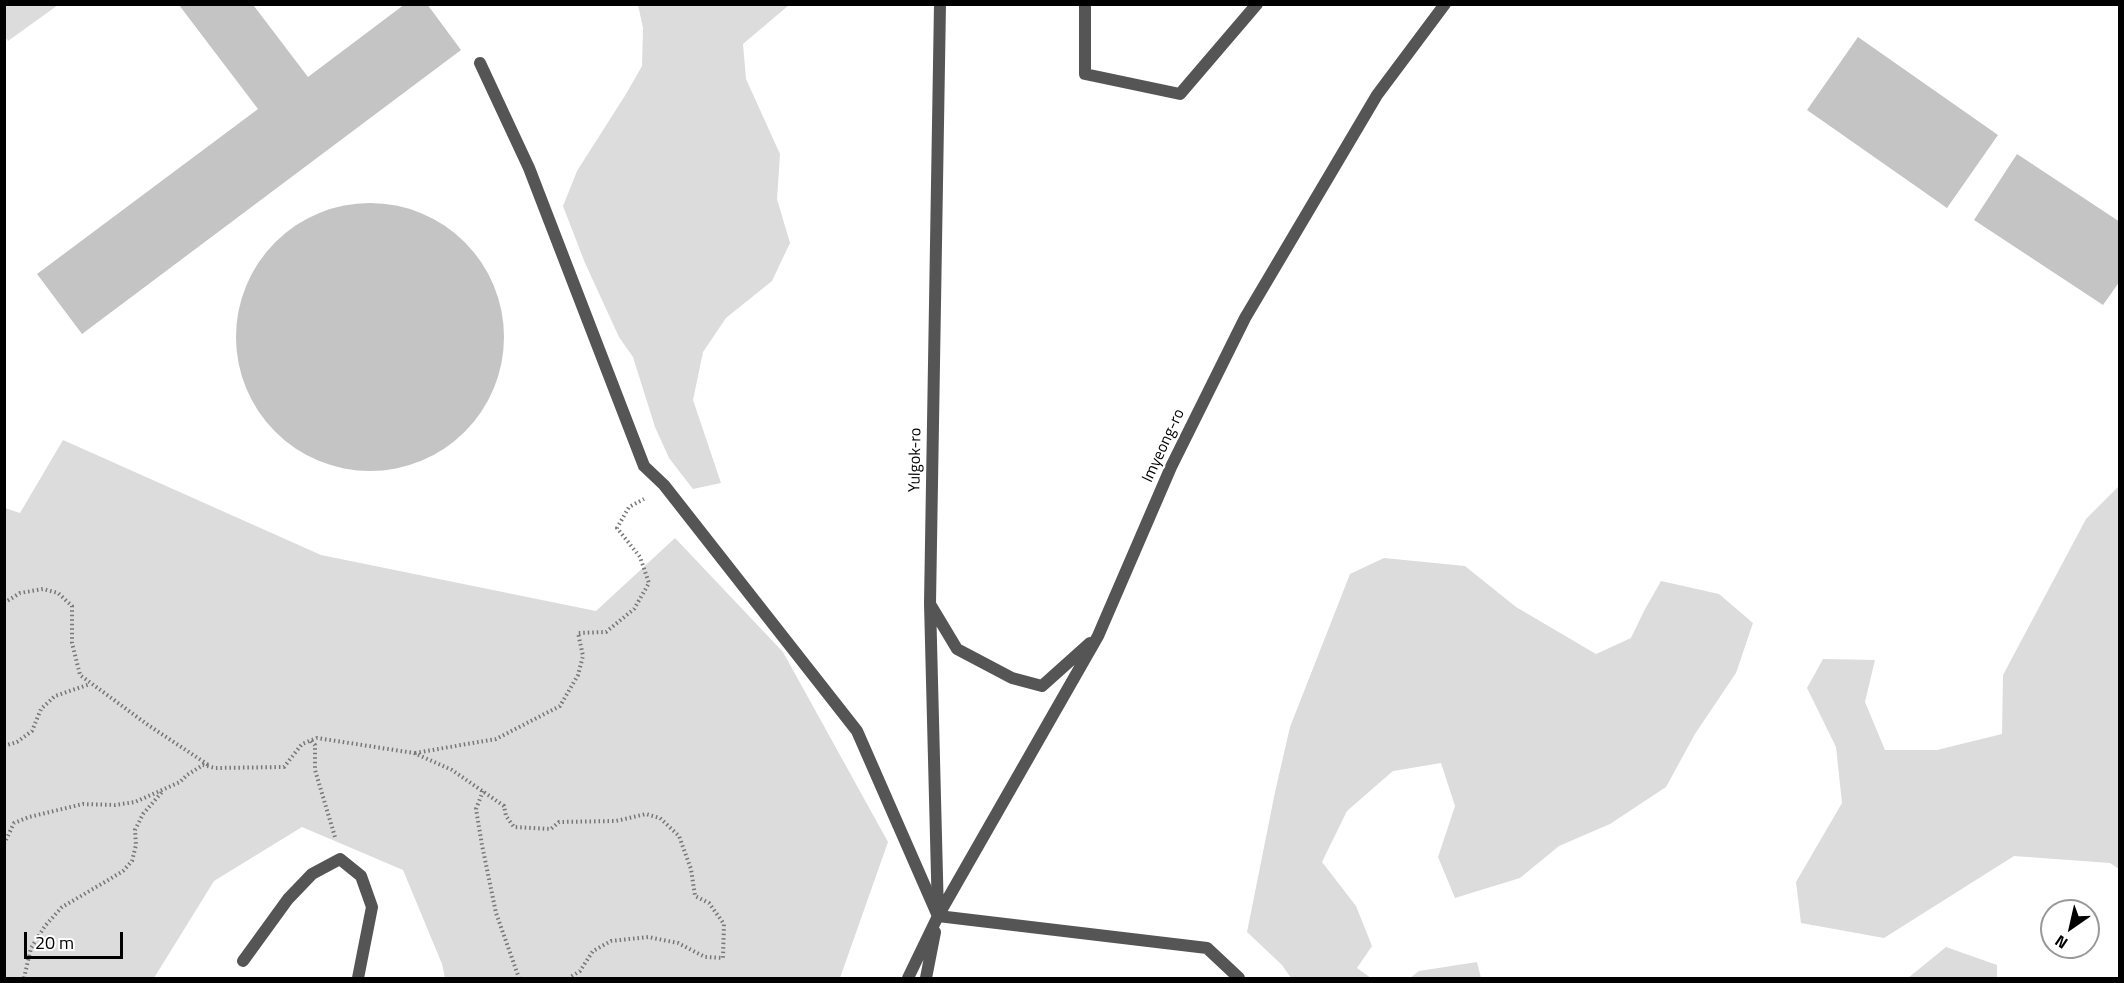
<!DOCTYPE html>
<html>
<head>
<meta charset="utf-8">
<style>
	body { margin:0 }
	#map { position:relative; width:2124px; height:983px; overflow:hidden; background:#fff; font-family:"Titillium Web",sans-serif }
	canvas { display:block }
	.frame { position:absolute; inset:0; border:6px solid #000; pointer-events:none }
	.north { position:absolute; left:2040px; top:899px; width:60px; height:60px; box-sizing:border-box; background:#fff; border:2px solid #999; border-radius:50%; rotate:214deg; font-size:16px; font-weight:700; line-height:24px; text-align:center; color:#000 }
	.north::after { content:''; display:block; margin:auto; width:21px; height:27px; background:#000; clip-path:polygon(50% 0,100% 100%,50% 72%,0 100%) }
	.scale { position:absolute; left:24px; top:932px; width:99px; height:27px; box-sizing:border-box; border:3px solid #000; border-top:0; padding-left:8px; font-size:18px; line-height:21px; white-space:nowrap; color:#000; -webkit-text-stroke:4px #fff; paint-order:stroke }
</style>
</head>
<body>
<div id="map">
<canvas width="2124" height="983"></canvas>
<div class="frame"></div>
<div class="north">N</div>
<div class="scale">20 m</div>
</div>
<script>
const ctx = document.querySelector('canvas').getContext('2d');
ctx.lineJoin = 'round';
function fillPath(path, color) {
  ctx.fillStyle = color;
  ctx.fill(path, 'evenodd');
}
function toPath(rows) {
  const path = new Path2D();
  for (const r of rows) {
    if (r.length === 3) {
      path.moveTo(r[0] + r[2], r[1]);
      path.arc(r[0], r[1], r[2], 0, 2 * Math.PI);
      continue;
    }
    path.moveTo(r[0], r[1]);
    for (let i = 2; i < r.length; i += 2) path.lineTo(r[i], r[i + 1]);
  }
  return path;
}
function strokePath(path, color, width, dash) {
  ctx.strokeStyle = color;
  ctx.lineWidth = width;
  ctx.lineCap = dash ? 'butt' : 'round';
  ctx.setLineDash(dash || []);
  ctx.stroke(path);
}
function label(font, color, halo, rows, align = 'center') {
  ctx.font = font + ' "Titillium Web",sans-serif';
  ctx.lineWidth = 4.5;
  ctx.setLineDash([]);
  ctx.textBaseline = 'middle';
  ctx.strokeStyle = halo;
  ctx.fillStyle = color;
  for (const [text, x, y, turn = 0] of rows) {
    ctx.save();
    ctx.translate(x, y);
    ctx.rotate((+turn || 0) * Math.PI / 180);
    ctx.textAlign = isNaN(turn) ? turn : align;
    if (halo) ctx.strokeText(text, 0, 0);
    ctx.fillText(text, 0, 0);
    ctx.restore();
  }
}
fillPath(toPath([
	[4,5,5,4,58,5,8,41,5,37],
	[638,5,789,5,743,44,746,79,780,154,777,199,790,243,772,281,726,318,703,352,693,400,721,483,693,489,669,458,655,427,633,357,619,337,585,263,563,206,577,171,626,94,642,66,643,28],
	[63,440,321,555,596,611,675,538,783,652,888,842,840,978,445,978,442,964,403,870,302,827,214,881,154,978,5,978,5,508,20,513],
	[2119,486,2119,869,2110,863,2014,856,1884,938,1801,923,1796,882,1842,803,1836,747,1807,688,1823,659,1875,660,1865,702,1885,750,1937,750,2002,734,2003,675,2086,519],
	[1384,558,1465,566,1516,607,1596,654,1631,638,1644,611,1661,581,1719,594,1753,623,1736,673,1695,734,1666,787,1610,824,1559,846,1520,878,1455,898,1438,857,1455,806,1441,763,1393,771,1347,811,1322,862,1356,906,1372,946,1357,968,1371,978,1291,978,1282,965,1247,932,1275,792,1290,727,1350,574],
	[1946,947,1997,965,1997,978,1908,978],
	[1477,962,1481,978,1410,978,1419,971]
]), '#dcdcdc');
fillPath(toPath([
	[405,4,427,4,461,50,82,334,37,274,258,109,179,5,257,5,254,6,308,77],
	[1858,37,1998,135,1947,208,1807,110],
	[2017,154,2120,222,2120,281,2103,305,1974,220],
	[370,337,134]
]), '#c4c4c4');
strokePath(toPath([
	[4,603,20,593,43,589,58,593,72,606,72,643,80,675,148,725,210,766],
	[311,741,315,745,315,770,335,837],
	[4,746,17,742,32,731,41,709,55,696,90,684],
	[415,753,496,739,560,706,578,675,583,656,578,633,606,632,634,609,649,583,640,557,617,528,629,507,644,499],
	[483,791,476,809,482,845,496,913,519,978],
	[4,844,14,823,29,817,83,804,115,805,135,802,180,782,187,775,203,765,215,768,284,767,302,744,317,738,414,753,452,770,504,806,506,816,514,827,551,829,559,822,616,821,646,814,660,818,679,836,691,869,695,896,709,903,724,924,723,958,705,957,678,943,648,937,611,941,593,951,580,971,569,978],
	[24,978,31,948,45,926,62,907,105,882,123,871,132,861,136,845,135,830,143,814,162,792]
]), '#777', 4, [1.5, 3]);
strokePath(toPath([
	[480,63,529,168,644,466,664,485,857,731,938,916,1207,948,1239,978]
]), '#555', 12);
strokePath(toPath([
	[1085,4,1085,74,1180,94,1257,4],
	[243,961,288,899,312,874,340,859,361,876,372,907,358,978]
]), '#555', 12);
strokePath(toPath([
	[930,604,957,649,1012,678,1042,686,1090,643],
	[938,915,930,603,940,4],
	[908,978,938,916,1098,636,1171,467,1245,318,1377,95,1445,4],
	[926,978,935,932]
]), '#555', 12);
label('16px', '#000', '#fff', [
	["Imyeong-ro",1164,446,-65],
	["Yulgok-ro",916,460,-89]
]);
</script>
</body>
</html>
